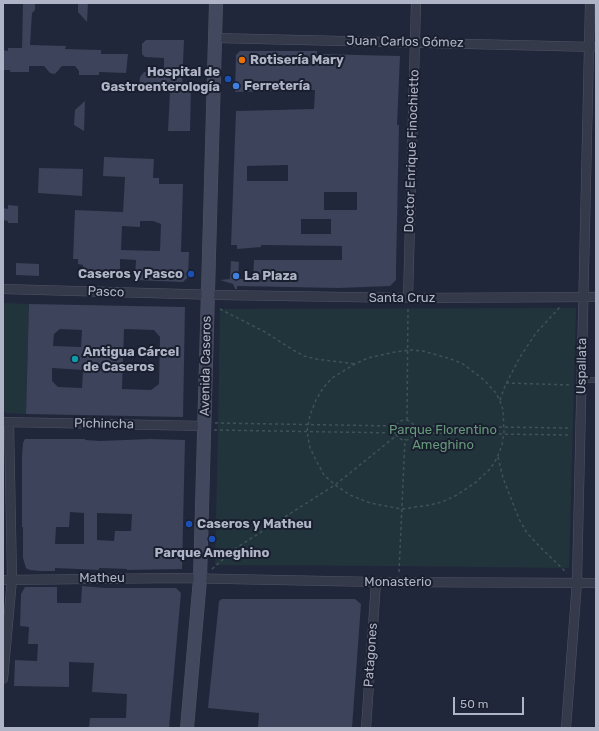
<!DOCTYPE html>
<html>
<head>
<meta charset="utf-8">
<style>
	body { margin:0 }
	#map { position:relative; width:599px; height:731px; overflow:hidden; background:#21273a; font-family:Rubik,sans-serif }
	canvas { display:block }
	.frame { position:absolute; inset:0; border:4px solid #afb4c6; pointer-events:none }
	.scale { position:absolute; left:453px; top:697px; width:71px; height:18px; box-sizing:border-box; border:2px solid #afb4c6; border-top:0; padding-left:5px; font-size:12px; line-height:14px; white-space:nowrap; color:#afb4c6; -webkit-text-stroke:3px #1a1f2f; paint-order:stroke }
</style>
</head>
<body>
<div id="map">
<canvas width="599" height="731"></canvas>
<div class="frame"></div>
<div class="scale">50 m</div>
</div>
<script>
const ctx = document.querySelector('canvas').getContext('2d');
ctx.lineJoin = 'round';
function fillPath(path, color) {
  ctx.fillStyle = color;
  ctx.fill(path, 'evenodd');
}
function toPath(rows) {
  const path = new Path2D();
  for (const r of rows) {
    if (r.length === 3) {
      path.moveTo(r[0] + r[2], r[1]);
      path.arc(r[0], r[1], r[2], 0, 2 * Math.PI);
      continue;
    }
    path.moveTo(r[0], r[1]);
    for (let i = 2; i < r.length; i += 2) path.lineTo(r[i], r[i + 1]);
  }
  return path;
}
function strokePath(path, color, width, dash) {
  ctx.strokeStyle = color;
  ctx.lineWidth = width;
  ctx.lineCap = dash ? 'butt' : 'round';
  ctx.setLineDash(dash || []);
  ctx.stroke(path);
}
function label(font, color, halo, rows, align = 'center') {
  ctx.font = font + ' Rubik,sans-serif';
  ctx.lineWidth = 4;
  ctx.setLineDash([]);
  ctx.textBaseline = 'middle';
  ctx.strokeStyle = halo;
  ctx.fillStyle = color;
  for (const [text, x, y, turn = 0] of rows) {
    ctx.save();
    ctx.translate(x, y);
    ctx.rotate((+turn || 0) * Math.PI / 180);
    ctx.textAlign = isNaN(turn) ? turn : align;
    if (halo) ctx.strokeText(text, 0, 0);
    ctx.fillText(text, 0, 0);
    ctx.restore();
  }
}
fillPath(toPath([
	[3,303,29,304,26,414,6,413,3,410],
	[576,308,569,568,399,566,215,565,218,431,220,309]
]), '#22343b');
fillPath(toPath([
	[23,3,35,3,35,10,32,13,30,45,66,46,65,49,101,50,101,54,128,54,126,73,99,72,99,75,79,75,79,71,75,66,62,66,55,74,50,73,44,66,29,66,29,72,10,72,10,70,3,70,3,50,8,51,8,48,22,48],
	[78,3,88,3,87,22,78,12],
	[146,40,184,40,182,87,191,87,190,131,168,131,170,92,144,91,139,88,140,77,144,72,164,72,164,58,145,57,142,54,142,44],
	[240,51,317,51,317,54,400,56,397,125,399,125,396,270,396,280,390,286,338,288,237,286,237,289,235,289,233,284,220,280,230,279,231,261,239,262,238,279,253,279,254,260,342,260,342,246,261,245,261,247,237,249,237,245,231,245,236,111,314,109,315,90,235,92,236,55],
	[288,165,288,181,247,181,247,166],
	[324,192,357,192,357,210,324,210],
	[301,219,331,219,331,234,301,234],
	[85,101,84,131,74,125,75,110],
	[104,157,154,159,153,178,159,178,159,184,183,184,181,252,189,252,188,277,183,282,135,280,136,260,120,259,120,272,83,271,83,265,78,264,78,259,73,259,75,210,123,212,125,177,103,176],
	[140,221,153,221,161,224,160,251,121,250,122,226,140,227],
	[39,168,83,169,82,196,38,193],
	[8,205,18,206,18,223,8,223,8,221,3,220,3,208,8,209],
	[16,263,39,264,39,276,16,275],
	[29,304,185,307,183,417,26,414],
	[60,329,82,330,81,347,53,346,54,334],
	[124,329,154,330,160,337,159,384,151,390,122,389],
	[52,368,83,370,82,388,58,387,52,381],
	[25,439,85,439,85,440,100,441,150,439,185,440,182,569,127,570,127,569,99,568,99,570,55,568,55,571,40,571,30,570,26,568,23,558,23,527,22,527,22,456,23,443],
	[70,512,84,513,84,544,55,544,56,527,69,527],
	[97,513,132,514,131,531,115,531,114,541,97,540],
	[82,586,105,588,176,588,181,593,169,728,89,728,90,718,126,718,127,694,92,692,94,663,69,662,69,687,14,686,15,660,37,661,38,644,28,644,29,627,20,626,21,594,25,587,57,587,57,603,81,603],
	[222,599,355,599,361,604,352,728,258,728,259,713,208,708,219,601]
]), '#3c435a');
const service = toPath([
	[581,380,596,380]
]);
const minor = toPath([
	[215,38,596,47],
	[3,289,220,295,408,298,596,297],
	[408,298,416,3],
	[3,422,205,426],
	[3,580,178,578,376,582,596,583],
	[3,679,12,579,9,422],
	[366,728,376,582],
	[566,728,577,582,590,3]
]);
const secondary = toPath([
	[187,728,200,579,216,3]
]);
strokePath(service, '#4f5465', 5.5);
strokePath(minor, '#4f5465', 10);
strokePath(secondary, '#4f5465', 14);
strokePath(toPath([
	[220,309,265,332,293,350,304,356,316,359,355,364],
	[410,350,423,351,451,359,463,364,484,380,496,393,500,401,503,410,504,432,502,445,497,458,490,469,475,483,455,496,442,502,430,505,402,509,370,503,350,495,335,485,324,475,317,462,310,448,307,431,310,415,316,400,323,388,332,378,355,364,368,358,395,352,410,350],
	[506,383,572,385],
	[500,400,505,386,520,357,536,333,560,307],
	[407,420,408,308],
	[405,430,10],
	[215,423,396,426],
	[415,426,571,428],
	[214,430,396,433],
	[415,433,571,435],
	[498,457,503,478,519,519,527,533,541,548,567,573],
	[212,569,236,548,335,485,397,435],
	[399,572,405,439]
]), '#405158', 1.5, [3, 3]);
strokePath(service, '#343a4a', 4.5);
strokePath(minor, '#343a4a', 9);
strokePath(secondary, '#42485d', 13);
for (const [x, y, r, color] of [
	[242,60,4,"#e8710a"],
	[228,79,4,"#1a4fb4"],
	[236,86,4,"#3f7fe0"],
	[191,274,4,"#1a4fb4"],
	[236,276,4,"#3f7fe0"],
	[75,359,4,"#0f9aa8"],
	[189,524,4,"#1a4fb4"],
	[212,539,4,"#1a4fb4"]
]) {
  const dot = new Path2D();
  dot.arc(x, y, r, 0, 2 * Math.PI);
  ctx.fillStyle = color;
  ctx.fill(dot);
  strokePath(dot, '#1a1f2f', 1.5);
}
label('13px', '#afb4c6', '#1a1f2f', [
	["Juan Carlos Gómez",405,42,1],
	["Doctor Enrique Finochietto",412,151,-88],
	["Pasco",106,292,2],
	["Santa Cruz",402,298],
	["Avenida Caseros",206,366,-89],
	["Uspallata",582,366,-89],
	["Pichincha",104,424,1],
	["Matheu",102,578],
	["Monasterio",398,582],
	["Patagones",371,655,-86]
]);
label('bold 13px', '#afb4c6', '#1a1f2f', [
	["Rotisería Mary",250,60],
	["Hospital de",220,72,"right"],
	["Gastroenterología",220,87,"right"],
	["Ferretería",244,86],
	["Caseros y Pasco",183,274,"right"],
	["La Plaza",244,276],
	["Antigua Cárcel",83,352],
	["de Caseros",83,367],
	["Caseros y Matheu",197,524],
	["Parque Ameghino",212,553,"center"]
], 'left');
label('13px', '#659879', '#1a1f2f', [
	["Parque Florentino",443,430],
	["Ameghino",443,445]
]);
</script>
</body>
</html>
